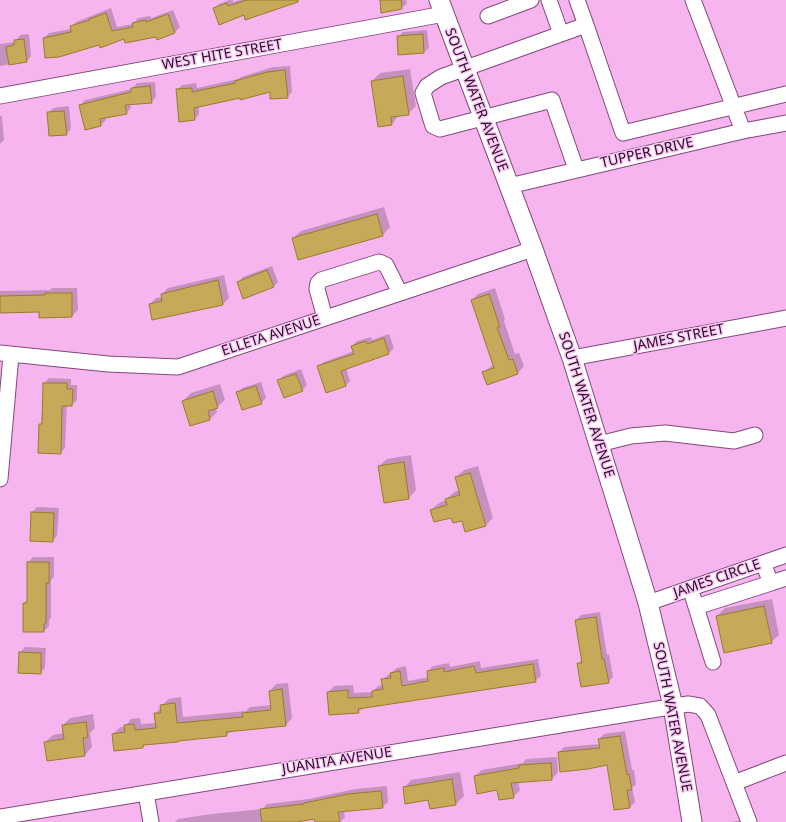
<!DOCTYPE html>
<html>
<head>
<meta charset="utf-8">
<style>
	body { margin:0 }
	canvas { display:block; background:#f7b5ef }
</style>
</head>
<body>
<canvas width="786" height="822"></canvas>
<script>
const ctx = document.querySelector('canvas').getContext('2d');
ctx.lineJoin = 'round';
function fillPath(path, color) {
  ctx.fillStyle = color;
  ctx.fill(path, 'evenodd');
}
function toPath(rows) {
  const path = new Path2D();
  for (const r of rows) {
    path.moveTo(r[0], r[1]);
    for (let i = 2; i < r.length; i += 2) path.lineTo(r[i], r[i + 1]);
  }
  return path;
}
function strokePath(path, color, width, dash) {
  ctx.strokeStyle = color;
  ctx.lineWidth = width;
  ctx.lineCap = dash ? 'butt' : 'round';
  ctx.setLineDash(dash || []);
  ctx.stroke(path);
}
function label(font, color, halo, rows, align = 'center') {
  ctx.font = font + ' "Noto Sans",sans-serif';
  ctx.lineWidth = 3;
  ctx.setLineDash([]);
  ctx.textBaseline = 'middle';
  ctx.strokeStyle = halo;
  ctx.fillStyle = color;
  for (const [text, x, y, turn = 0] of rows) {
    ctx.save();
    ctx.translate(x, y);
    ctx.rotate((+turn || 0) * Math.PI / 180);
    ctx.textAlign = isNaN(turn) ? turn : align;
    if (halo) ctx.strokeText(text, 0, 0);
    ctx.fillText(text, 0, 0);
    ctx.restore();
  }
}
fillPath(toPath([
	[229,0,233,0,233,2,240,0,299,0,245,14,214,9,219,4],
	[381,0,406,0,407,3,402,8,382,11],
	[111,8,117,27,133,24,138,18,150,16,151,18,173,10,180,27,175,32,158,38,157,35,125,37,99,44,44,38,49,33,71,29,71,27,76,22],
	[427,30,429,48,424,52,398,37,403,32],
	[29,34,31,56,27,61,0,66,0,44,15,42,20,35],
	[290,66,292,92,287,97,271,91,199,106,199,114,195,119,177,90,182,85,196,83,197,88,238,79,241,77,273,67],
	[410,69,416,106,408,114,399,115,392,124,372,81,380,73],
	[155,82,156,97,151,102,130,104,131,108,126,113,105,117,106,120,101,125,80,105,85,100,132,89,137,83],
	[69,106,71,129,66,134,48,113,53,108],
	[0,116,2,116,4,140,0,144],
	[384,207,390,227,383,235,293,238,301,231],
	[272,266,278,282,273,287,238,282,243,277],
	[224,275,229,298,223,304,152,319,150,304,156,298,162,297,162,294,168,288],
	[52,288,77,288,78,310,72,316,40,311,0,312,0,291,50,290],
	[495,288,505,319,504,321,515,354,519,353,524,366,518,373,488,384,484,372,494,364,472,300,478,294],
	[389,334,394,348,389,353,346,368,350,381,345,386,319,366,324,362,354,351,352,346,357,341,371,337,372,340],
	[301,369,307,385,302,390,278,381,283,376],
	[49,378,71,379,71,385,77,385,77,400,72,405,67,405,65,448,60,453,39,452,44,383],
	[261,382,266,398,261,403,238,393,242,388],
	[220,384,225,400,216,408,217,412,210,419,183,401,191,393],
	[411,455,416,490,409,498,379,466,387,459],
	[478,466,493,518,485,526,431,510,439,503,446,500,454,492,460,490,456,477,464,470],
	[37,507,59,508,57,536,52,541,32,512],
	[33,557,54,557,54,577,51,580,51,618,49,620,49,626,44,631,24,603,28,599,28,562],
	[772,599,779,635,771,642,717,616,725,608],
	[600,612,607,655,609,654,613,677,608,682,578,664,583,659,576,620,581,615],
	[25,647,46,648,45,668,40,673,20,652],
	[538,659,541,676,535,681,363,708,358,712,328,692,334,686,353,685,354,693,372,692,378,686,383,685,382,680,397,668,406,666,408,681,429,677,428,671,433,666,449,663,450,667,480,661,481,668],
	[288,683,292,718,286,725,231,731,226,735,146,744,143,747,113,734,120,727,125,727,131,719,140,718,141,724,156,723,155,714,168,699,181,697,183,717,246,711,250,707,271,705,270,691,276,684],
	[93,714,95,728,90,733,92,747,85,755,45,742,53,735,64,733,63,725,70,718],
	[625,731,632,770,634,770,636,784,632,788,635,802,630,807,608,763,559,752,564,747,600,744,599,739,604,734],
	[557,757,558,772,552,779,518,781,520,790,513,797,475,776,482,770,523,763,526,759],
	[460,772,464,796,456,804,430,808,429,799,404,788,411,780],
	[387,786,388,802,382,807,344,811,345,817,340,822,316,822,315,818,301,820,301,822,175,822,178,819,212,814,262,809,267,804,309,799,355,789],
	[743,820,743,822,730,822]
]), '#0003');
const building = toPath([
	[247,0,298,0,298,2,245,20,244,15,219,25,213,8,227,3,228,6,247,0],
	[380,0,401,0,402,9,381,13,380,0],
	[106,13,112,31,133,27,132,23,146,20,146,22,168,14,175,33,157,40,156,37,125,43,124,39,100,48,99,45,59,57,45,58,43,38,71,32,70,26,90,20,89,19,106,13],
	[423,34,424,53,398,55,397,36,423,34],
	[24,39,27,62,9,65,6,47,14,45,14,40,24,39],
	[285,70,288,98,270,99,270,92,240,100,240,98,194,108,195,120,179,122,176,89,192,88,192,92,235,83,235,81,267,72,285,70],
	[403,76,409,115,391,117,392,125,378,127,371,81,403,76],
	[150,86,152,103,125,105,127,114,100,119,101,126,85,130,79,105,131,92,131,88,150,86],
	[64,111,67,135,49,136,47,112,64,111],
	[377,214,383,236,298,260,292,238,377,214],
	[267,270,274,287,243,299,237,282,267,270],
	[218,280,223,305,152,320,149,304,162,301,161,294,218,280],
	[45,293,72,293,72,317,39,318,39,312,0,313,0,296,45,295,45,293],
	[489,294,500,327,497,327,509,360,513,359,518,374,487,385,482,372,494,368,471,300,489,294],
	[384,338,389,354,341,371,346,386,326,393,317,366,354,354,351,346,366,341,367,344,384,338],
	[296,374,303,391,284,398,277,380,296,374],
	[43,383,67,383,67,389,73,389,72,406,62,406,61,454,38,453,39,424,42,424,43,383],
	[256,386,262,404,242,410,236,392,256,386],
	[213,391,218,408,208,411,210,420,190,426,182,401,213,391],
	[404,462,409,499,384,503,378,466,404,462],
	[470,473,486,526,465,532,462,521,453,523,451,518,434,522,430,510,447,505,445,499,460,495,455,477,470,473],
	[31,512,54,513,53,542,30,541,31,512],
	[27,562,49,562,49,583,46,583,46,623,44,624,44,632,23,632,23,603,27,603,27,562],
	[764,606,772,643,724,653,716,616,764,606],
	[596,617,602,659,604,659,609,683,581,687,577,663,582,663,575,620,596,617],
	[19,652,41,653,41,674,18,673,19,652],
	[533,664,536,682,358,709,359,713,329,715,327,692,348,690,348,698,372,697,372,691,383,689,381,679,391,678,390,673,400,671,402,686,428,681,427,671,444,668,444,672,474,666,476,673,533,664],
	[282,689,286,726,226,732,227,736,178,741,178,742,143,745,143,748,114,751,112,734,125,732,124,725,134,724,135,730,156,728,154,713,161,713,160,705,175,703,177,723,243,717,242,713,271,710,269,691,282,689],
	[86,722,88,737,83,738,85,756,47,761,44,742,64,739,62,725,86,722],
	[620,736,627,775,629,774,632,790,627,790,630,808,614,810,607,765,588,769,560,772,558,752,600,748,598,739,620,736],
	[551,763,552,780,511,783,514,798,499,800,497,790,477,794,474,776,519,768,519,765,551,763],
	[452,779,456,805,430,809,428,800,405,804,403,787,452,779],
	[381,791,383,808,338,812,340,822,315,822,314,819,297,822,262,822,260,809,304,804,304,803,348,794,381,791]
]);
fillPath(building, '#c6aa59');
strokePath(building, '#977c28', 1);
const minor = toPath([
	[549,0,561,34],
	[577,0,586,25],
	[693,0,743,131],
	[488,16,531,0],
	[0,96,444,14],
	[576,169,552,100,440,129,433,126,423,93,427,86,441,77,586,25,623,133,786,94],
	[509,186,743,131,786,123],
	[325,318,317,289,318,283,321,280,379,262,386,265,400,293],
	[0,353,108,364,178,367,533,249],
	[572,358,786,318],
	[599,444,631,436,665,433,734,441,755,435],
	[0,479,11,355],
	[771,583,786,578],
	[693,597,713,662],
	[648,603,786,555],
	[696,607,771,583,763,563],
	[734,783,786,763],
	[146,793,151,822],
	[0,817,688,704,700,706,708,715,749,822]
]);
const major = toPath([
	[439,0,533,249,572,358,648,603,673,706,692,822]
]);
strokePath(minor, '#82487c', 17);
strokePath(major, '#82487c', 21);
strokePath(minor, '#fff', 15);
strokePath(major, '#fff', 19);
label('14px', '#260e24', '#fcc7f6', [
	["WEST HITE STREET",222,55,-10],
	["SOUTH WATER AVENUE",476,100,69],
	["TUPPER DRIVE",647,153,-13],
	["ELLETA AVENUE",271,336,-18],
	["JAMES STREET",679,338,-11],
	["SOUTH WATER AVENUE",586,405,72],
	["JAMES CIRCLE",717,579,-19],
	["SOUTH WATER AVENUE",672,717,79],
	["JUANITA AVENUE",337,761,-9]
]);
</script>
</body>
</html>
